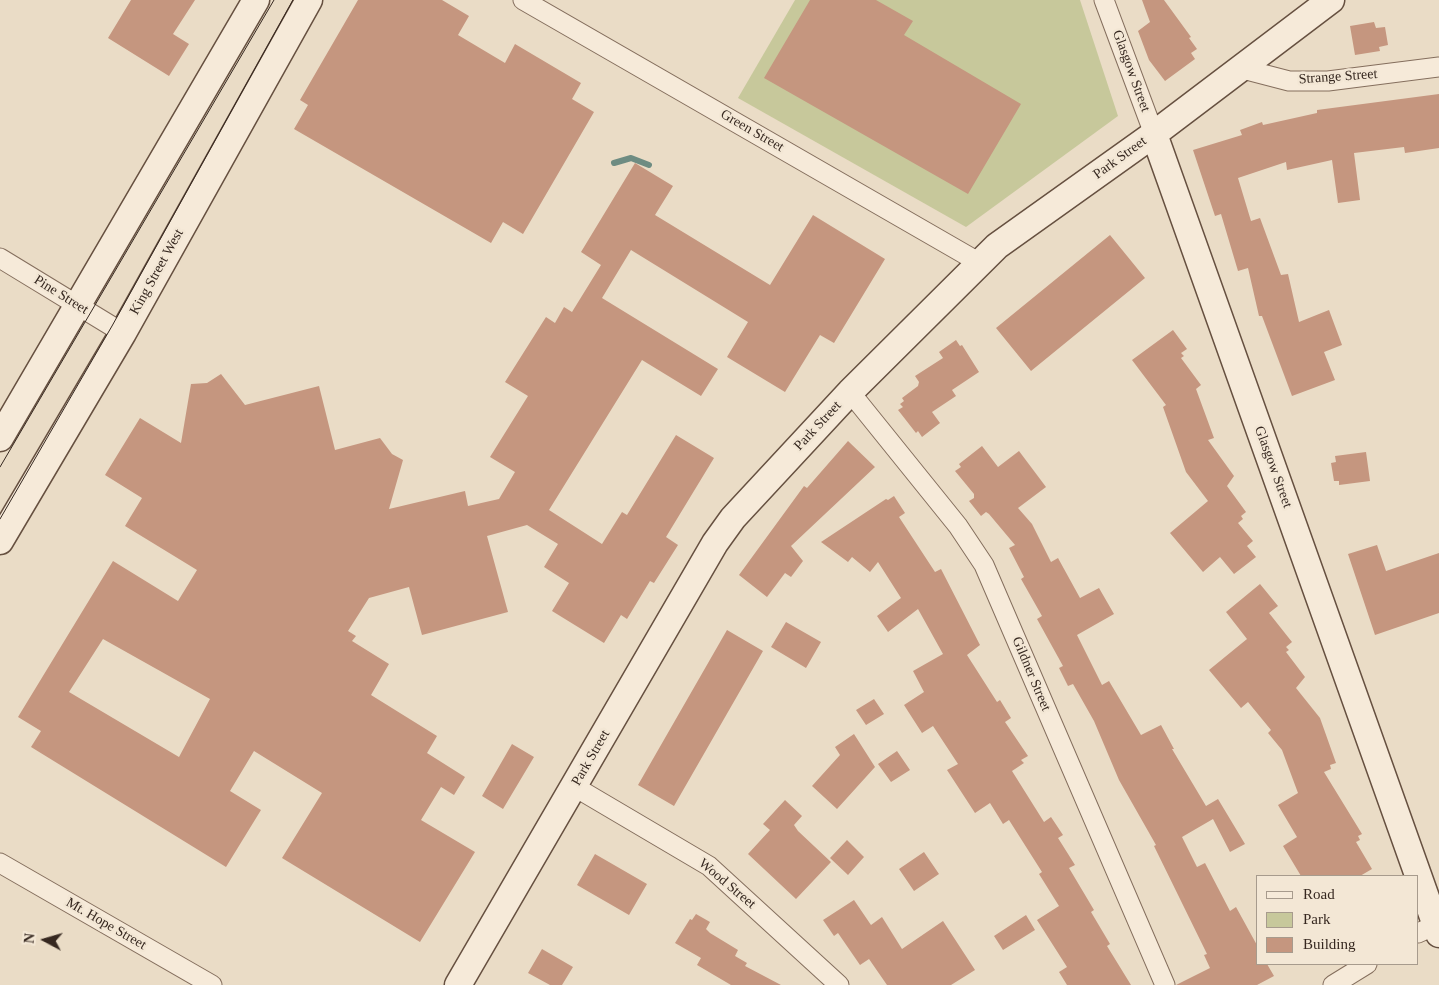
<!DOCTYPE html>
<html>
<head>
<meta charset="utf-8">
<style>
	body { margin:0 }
	#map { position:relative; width:1439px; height:985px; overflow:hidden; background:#eadcc6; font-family:Georgia,serif }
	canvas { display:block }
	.legend { position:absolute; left:1256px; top:875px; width:162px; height:90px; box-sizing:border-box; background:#f3e7d5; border:1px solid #a79b8d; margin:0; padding:6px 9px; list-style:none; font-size:15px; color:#362820 }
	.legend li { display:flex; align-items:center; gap:10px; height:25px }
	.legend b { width:25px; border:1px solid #a79b8d }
	.north { position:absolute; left:20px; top:915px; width:50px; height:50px; -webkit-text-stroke:4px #f3e7d5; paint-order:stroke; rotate:276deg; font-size:14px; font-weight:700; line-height:20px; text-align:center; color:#362820 }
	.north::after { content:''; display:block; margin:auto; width:18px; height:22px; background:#362820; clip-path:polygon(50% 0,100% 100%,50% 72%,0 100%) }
</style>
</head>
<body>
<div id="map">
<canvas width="1439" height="985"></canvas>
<ul class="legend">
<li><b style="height:6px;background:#f6ead9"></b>Road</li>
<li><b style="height:14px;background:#c7c89b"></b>Park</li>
<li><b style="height:14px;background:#c5967f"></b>Building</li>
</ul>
<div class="north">N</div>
</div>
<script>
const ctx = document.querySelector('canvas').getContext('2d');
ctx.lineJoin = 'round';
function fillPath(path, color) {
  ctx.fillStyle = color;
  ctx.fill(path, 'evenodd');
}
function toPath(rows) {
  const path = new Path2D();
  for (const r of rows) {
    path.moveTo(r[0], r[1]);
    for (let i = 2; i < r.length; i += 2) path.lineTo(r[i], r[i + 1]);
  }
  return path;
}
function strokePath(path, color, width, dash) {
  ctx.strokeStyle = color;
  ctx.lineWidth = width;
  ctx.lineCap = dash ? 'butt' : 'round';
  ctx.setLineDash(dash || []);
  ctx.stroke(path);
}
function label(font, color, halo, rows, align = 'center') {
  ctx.font = font + ' Georgia,serif';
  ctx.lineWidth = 5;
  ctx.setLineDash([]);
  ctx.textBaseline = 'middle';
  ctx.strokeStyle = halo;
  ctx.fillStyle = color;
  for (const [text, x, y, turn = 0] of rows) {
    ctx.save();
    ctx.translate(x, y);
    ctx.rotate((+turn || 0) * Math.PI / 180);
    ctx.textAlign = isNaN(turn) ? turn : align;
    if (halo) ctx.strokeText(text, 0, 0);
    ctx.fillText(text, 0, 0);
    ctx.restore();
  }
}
fillPath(toPath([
	[795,0,1080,0,1118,116,966,227,738,98]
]), '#c7c89b');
strokePath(toPath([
	[614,163,631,158,649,165]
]), '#6e8c82', 6);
fillPath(toPath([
	[131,0,195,0,173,34,189,44,169,76,108,38],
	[358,0,442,0,469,16,458,35,505,63,515,44,581,83,572,99,594,112,523,234,503,222,491,243,294,129,308,105,300,100],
	[810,0,876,0,913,21,904,35,1021,104,968,194,764,78],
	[1142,0,1164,0,1191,37,1189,38,1197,49,1191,53,1195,59,1165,81,1149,60,1138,31,1150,22],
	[1374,22,1376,28,1385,27,1388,45,1379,47,1380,51,1355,55,1350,26],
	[1439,94,1439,148,1405,153,1404,147,1354,153,1360,200,1338,203,1332,160,1287,170,1286,162,1238,178,1251,221,1260,218,1281,275,1288,274,1299,322,1329,310,1342,345,1324,352,1335,380,1292,396,1262,316,1259,316,1248,268,1238,271,1221,214,1215,216,1193,150,1242,135,1240,130,1262,122,1263,125,1317,113,1317,110],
	[635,163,673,186,655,215,770,285,813,215,885,259,834,343,820,335,785,392,727,357,748,322,631,250,602,298,718,369,701,396,642,360,549,510,602,544,622,512,627,515,676,435,714,458,666,537,678,545,654,583,650,581,627,619,621,615,604,643,552,611,569,583,544,567,558,544,527,525,487,536,508,612,422,635,409,587,369,598,348,631,356,636,352,641,389,664,371,695,437,736,427,753,465,777,454,795,441,787,421,820,475,852,420,942,282,858,322,793,254,751,230,791,261,810,226,867,31,747,41,731,18,717,113,561,178,601,197,570,125,526,142,498,105,475,140,418,181,443,191,384,207,383,221,374,245,405,319,386,335,450,380,438,392,454,403,460,389,509,465,491,468,506,499,499,515,472,490,457,528,396,505,382,546,317,555,323,564,307,572,312,601,265,581,252],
	[103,639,210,699,179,757,69,692],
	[1110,235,1145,278,1031,371,996,328],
	[1173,330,1187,349,1181,353,1184,356,1181,358,1201,385,1196,389,1214,438,1208,440,1234,476,1227,486,1246,512,1241,516,1243,519,1238,523,1253,541,1247,546,1256,557,1234,574,1220,557,1203,572,1170,533,1208,501,1186,472,1163,407,1166,405,1132,360],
	[956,340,960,346,962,345,979,372,952,390,956,396,932,412,940,423,922,437,918,431,916,433,898,410,903,407,900,404,904,401,902,398,918,386,919,382,915,376,943,358,939,352],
	[848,441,875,467,791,546,803,561,791,577,785,573,767,597,739,575,804,486,807,488],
	[982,446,998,467,1019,451,1046,487,1018,508,1032,524,1051,562,1058,558,1080,598,1099,588,1114,614,1077,635,1102,685,1109,681,1141,735,1161,725,1174,749,1172,749,1206,806,1218,799,1245,844,1230,852,1213,819,1182,837,1197,867,1205,863,1230,911,1236,907,1258,947,1258,964,1267,964,1274,976,1257,985,1176,985,1210,968,1204,955,1207,954,1154,846,1156,845,1119,780,1094,721,1073,684,1068,686,1059,668,1063,666,1037,619,1042,616,1021,579,1024,577,1009,548,1015,545,989,514,986,512,981,516,969,501,974,498,974,494,955,471,961,467,959,464],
	[1366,452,1370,481,1339,485,1339,481,1334,481,1331,463,1336,462,1335,456],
	[894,496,905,513,899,517,935,572,941,569,980,645,967,655,997,702,1000,700,1011,718,1005,722,1028,756,1021,760,1024,763,1012,771,1044,822,1051,817,1063,835,1058,838,1075,865,1069,868,1094,910,1091,912,1110,944,1107,946,1131,985,1067,985,1059,972,1067,967,1037,920,1059,906,1039,874,1042,872,1009,820,1003,824,990,803,975,813,947,770,958,764,933,726,922,733,904,705,924,692,913,671,943,654,918,609,888,632,877,616,901,598,878,562,870,572,852,557,848,562,821,542,886,499,888,500],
	[1377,545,1386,571,1439,553,1439,613,1375,635,1348,554],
	[1260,584,1278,606,1269,613,1292,642,1286,647,1289,650,1286,652,1305,677,1296,688,1320,718,1336,763,1330,765,1331,769,1324,772,1362,834,1358,836,1360,840,1356,842,1372,869,1360,876,1301,876,1283,846,1297,837,1278,805,1298,793,1282,750,1268,733,1271,730,1248,702,1241,708,1209,670,1247,639,1226,612],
	[786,622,821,642,806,668,771,647],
	[727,630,763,651,674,806,638,785],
	[874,699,884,714,866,725,856,710],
	[854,734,875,767,837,809,812,786,840,755,835,747],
	[512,744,534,757,503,809,482,796],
	[897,751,910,770,891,782,878,764],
	[785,800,802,816,794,825,798,831,831,862,796,899,748,854,770,830,763,824],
	[847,840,864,857,848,875,830,858],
	[924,852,939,874,914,891,899,869],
	[595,854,647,884,629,915,577,885],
	[854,900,871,925,882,917,902,949,943,921,975,970,951,985,887,985,869,959,860,965,838,933,834,936,823,920],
	[696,914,710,922,706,929,710,933,738,950,735,956,747,963,745,966,781,985,731,985,697,965,701,958,675,943,690,919,692,920],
	[1026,915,1035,930,1003,950,994,936],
	[542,949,573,967,562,985,550,985,528,973]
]), '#c5967f');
const street = toPath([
	[523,0,980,263],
	[1104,0,1154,134],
	[1239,68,1289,81,1328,81,1439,67],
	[0,258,123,333],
	[850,392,958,526,984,565,1165,985],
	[575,787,709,866,839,985],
	[0,863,212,985],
	[1418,933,1436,925],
	[1333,985,1367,964]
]);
const secondary = toPath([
	[1154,134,1439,934],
	[0,438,256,0],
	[0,541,123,333,309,0],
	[458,985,715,543,733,518,850,392,997,246,1154,134,1331,0]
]);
strokePath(street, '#846e5d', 21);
strokePath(secondary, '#665040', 29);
strokePath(street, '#f6ead9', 19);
strokePath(secondary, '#f6ead9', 26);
strokePath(toPath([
	[0,467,274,0],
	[0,519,112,326,293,0]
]), '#362820', 1);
label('14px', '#362820', '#f3e7d5', [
	["Glasgow Street",1131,71,70],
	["Strange Street",1338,77,-4],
	["Green Street",752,131,30],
	["Park Street",1120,158,-36],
	["King Street West",157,272,-61],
	["Pine Street",61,295,32],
	["Park Street",818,426,-47],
	["Glasgow Street",1273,467,70],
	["Gildner Street",1031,674,67],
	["Park Street",591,758,-60],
	["Wood Street",727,884,40],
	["Mt. Hope Street",106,924,30]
]);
</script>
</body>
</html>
